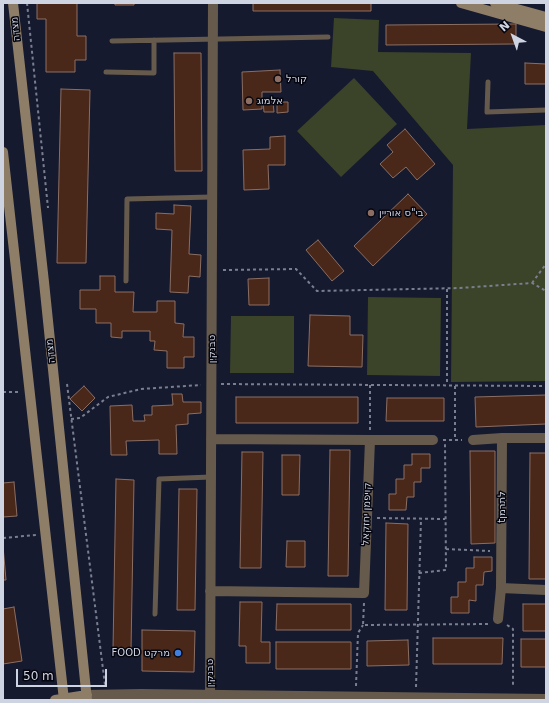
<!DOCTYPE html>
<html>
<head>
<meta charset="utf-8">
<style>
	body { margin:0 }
	#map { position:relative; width:549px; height:703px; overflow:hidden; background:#161a2f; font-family:"DejaVu Sans",sans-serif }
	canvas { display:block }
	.frame { position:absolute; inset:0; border:4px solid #cfd4e2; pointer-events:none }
	.north { position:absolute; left:493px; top:16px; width:40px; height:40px; -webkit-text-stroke:3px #05060f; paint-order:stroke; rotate:319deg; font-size:11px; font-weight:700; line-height:16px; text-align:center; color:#cfd4e2 }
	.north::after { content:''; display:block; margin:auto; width:14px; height:18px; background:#cfd4e2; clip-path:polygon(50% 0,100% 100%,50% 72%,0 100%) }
	.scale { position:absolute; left:16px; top:669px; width:91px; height:18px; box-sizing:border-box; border:2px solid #cfd4e2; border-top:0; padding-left:5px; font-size:12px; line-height:14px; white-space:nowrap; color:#cfd4e2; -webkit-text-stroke:3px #05060f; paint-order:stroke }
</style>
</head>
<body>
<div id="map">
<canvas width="549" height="703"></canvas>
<div class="frame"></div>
<div class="north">N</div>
<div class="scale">50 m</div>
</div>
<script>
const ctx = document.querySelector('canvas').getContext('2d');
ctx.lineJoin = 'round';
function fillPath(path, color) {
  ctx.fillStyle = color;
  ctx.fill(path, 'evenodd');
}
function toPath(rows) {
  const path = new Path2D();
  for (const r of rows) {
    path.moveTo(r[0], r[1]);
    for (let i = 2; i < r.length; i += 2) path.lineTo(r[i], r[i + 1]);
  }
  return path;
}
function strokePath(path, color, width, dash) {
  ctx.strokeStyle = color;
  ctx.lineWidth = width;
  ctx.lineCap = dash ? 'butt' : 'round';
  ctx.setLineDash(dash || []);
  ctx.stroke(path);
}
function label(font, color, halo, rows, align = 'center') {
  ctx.font = font + ' "DejaVu Sans","Noto Sans Hebrew",sans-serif';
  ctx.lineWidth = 3;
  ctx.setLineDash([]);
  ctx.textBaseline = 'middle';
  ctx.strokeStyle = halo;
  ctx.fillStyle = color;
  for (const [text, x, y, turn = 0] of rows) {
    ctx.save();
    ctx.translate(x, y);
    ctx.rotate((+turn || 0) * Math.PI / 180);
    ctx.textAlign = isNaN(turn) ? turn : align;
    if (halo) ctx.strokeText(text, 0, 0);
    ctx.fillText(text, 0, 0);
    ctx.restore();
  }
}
fillPath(toPath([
	[334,18,379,20,378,52,471,53,467,129,546,125,546,381,451,382,453,165,373,71,331,67],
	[354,78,397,124,341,177,297,131],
	[368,297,441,298,440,376,367,375],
	[231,316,294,316,294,373,230,373]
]), '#3b4329');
const building = toPath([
	[37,3,77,3,77,36,86,36,86,60,75,60,75,72,46,72,46,19,37,19,37,3],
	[115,3,134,3,134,5,115,5,115,3],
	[253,3,371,3,371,11,253,11,253,3],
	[516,24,516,44,386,45,386,25,516,24],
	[174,53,201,53,202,171,175,171,174,53],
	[525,63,546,64,546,84,525,84,525,63],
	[280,70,281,92,262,92,262,109,243,110,242,72,280,70],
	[61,89,90,90,86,263,57,263,61,89],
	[263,102,273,102,274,112,264,112,263,102],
	[277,102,288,102,288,112,277,113,277,102],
	[405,129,435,164,417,180,406,167,393,178,380,164,393,152,387,145,405,129],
	[285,136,285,165,268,165,269,189,244,190,243,150,270,149,270,137,285,136],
	[408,194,427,214,373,266,354,246,408,194],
	[174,205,191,206,189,254,201,255,200,277,189,276,188,293,170,292,172,230,156,229,156,213,174,214,174,205],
	[318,240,344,271,332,281,306,250,318,240],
	[100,276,115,276,115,292,134,292,133,312,157,312,157,301,175,301,175,323,184,324,183,337,194,337,194,357,184,357,184,368,167,368,167,351,154,350,155,341,150,341,150,331,122,331,122,338,111,337,111,323,96,323,96,309,80,309,80,290,100,290,100,276],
	[269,278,269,305,249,305,248,279,269,278],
	[310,315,350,316,350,335,363,335,362,367,308,366,310,315],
	[84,386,95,398,82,411,70,399,84,386],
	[172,394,182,394,183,402,201,402,201,413,188,414,188,424,176,425,177,454,159,454,159,440,126,441,127,455,111,455,110,406,132,405,133,421,145,421,144,415,152,415,152,406,173,405,172,394],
	[546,395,546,424,476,427,475,397,546,395],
	[236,397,358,397,358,423,236,423,236,397],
	[387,398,444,398,444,421,386,421,387,398],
	[330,450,350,450,348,576,328,576,330,450],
	[470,451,495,451,495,543,471,544,470,451],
	[242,452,263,452,261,568,240,568,242,452],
	[530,453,546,453,546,579,529,579,530,453],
	[412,454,430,454,430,468,421,468,421,482,414,482,414,497,407,497,406,510,389,510,389,494,396,494,396,479,404,479,404,465,412,465,412,454],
	[282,455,300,455,299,495,282,495,282,455],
	[116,479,134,480,131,650,113,649,116,479],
	[14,482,17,516,3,517,3,483,14,482],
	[179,489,197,489,195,610,177,610,179,489],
	[386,523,408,524,407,610,385,610,386,523],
	[287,541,305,541,305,567,286,567,287,541],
	[3,546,6,580,3,580,3,546],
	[474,557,492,557,492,571,484,572,483,585,476,585,476,601,469,600,469,613,451,613,451,597,458,597,458,582,466,582,466,568,474,568,474,557],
	[240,602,262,602,261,642,270,642,270,663,246,663,246,646,239,646,240,602],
	[277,604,351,604,351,630,276,630,277,604],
	[523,604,546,604,546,631,523,631,523,604],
	[14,607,22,661,3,664,3,609,14,607],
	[142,630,195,631,194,672,142,671,142,630],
	[433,638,503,638,502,664,433,664,433,638],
	[521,639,546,639,546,667,521,667,521,639],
	[408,640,409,665,367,666,367,641,408,640],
	[276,642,351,642,351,669,276,669,276,642]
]);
fillPath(building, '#4a2819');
strokePath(building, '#8b6e62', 1);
strokePath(toPath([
	[27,3,48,208],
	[223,270,296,269,317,291,460,288,532,283,546,291],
	[532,283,546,264],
	[447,289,447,385],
	[67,384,105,685],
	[221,384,546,386],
	[455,386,455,440],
	[3,392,20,392],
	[71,419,80,418,108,397,141,389,201,385],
	[370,430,370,385],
	[443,440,462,440],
	[377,518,445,519],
	[3,538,36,535],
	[446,549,490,551],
	[419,573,446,570,445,442],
	[364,603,363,625,490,624],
	[507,625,513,629,513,687],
	[356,686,358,633,363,625],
	[416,687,421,519]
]), '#7a7f90', 2, [3, 3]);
strokePath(toPath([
	[112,41,328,37],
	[106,72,154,73,154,40],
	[488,82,487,112,546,110],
	[126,281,127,199,212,197],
	[155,614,159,479,211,477]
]), '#655a4c', 5);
strokePath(toPath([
	[370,440,433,440],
	[473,440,502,438],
	[501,588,546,590],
	[210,591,364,593,370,440,211,439],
	[498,619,501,588,502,438,546,438],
	[87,695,141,694,546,699],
	[210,700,213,3]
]), '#655a4c', 10);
strokePath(toPath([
	[13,3,44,282,87,700],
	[461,3,546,27],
	[495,3,546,17],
	[3,152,64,700],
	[55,700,87,695]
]), '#8f7e67', 10);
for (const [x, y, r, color] of [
	[278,79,4,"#8d6e63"],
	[249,101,4,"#8d6e63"],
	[371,213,4,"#8d6e63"],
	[178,653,4,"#3f7fe0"]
]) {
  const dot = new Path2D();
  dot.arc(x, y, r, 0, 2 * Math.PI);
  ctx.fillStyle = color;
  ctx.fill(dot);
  strokePath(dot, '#05060f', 1.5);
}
label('10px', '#cfd4e2', '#05060f', [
	["מצדה",16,29,-96],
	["טבנקין",212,349,-90],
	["מצדה",51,351,-96],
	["tלתרמן",502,507,-90],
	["קויפמן יחזקאל",367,514,-88],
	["טבנקין",210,673,-90]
]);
label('10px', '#cfd4e2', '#05060f', [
	["קורל",286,79],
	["אלמוג",257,101],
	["בי\"ס אוריין",379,213],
	["FOOD מרקט",170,653,"right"]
], 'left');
</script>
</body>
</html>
